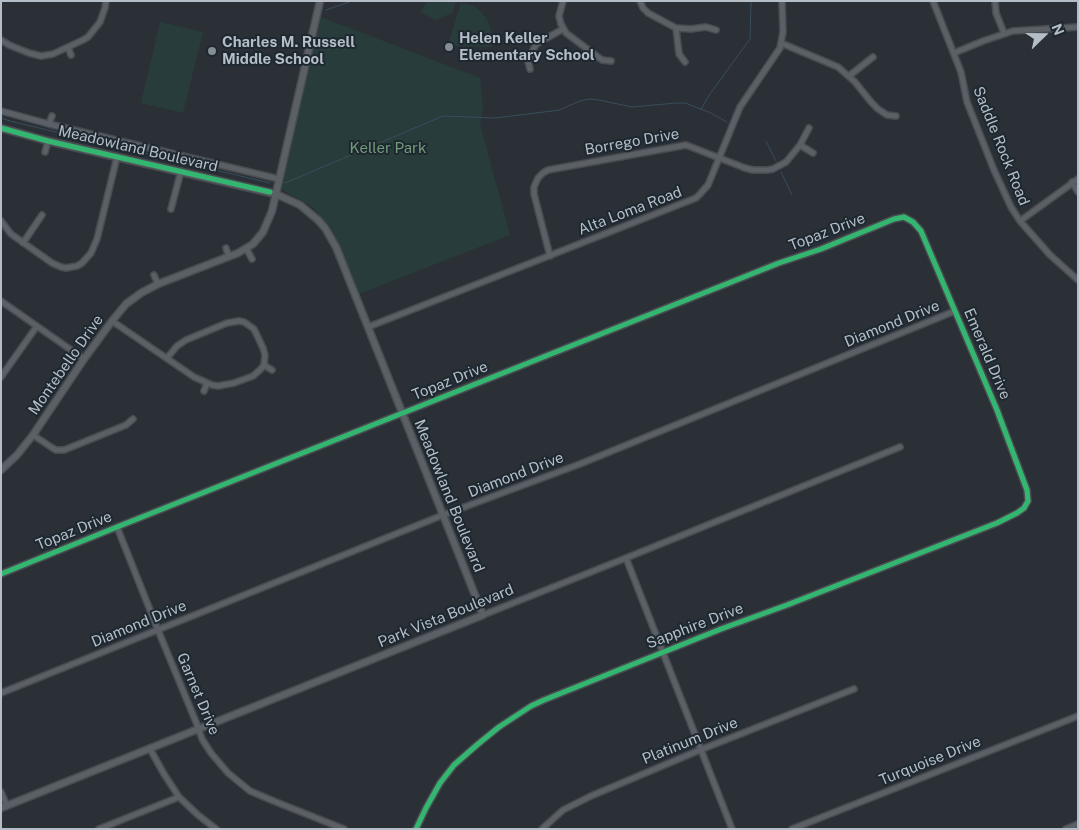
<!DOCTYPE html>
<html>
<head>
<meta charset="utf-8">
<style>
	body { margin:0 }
	#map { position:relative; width:1079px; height:830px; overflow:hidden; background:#2a3036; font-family:"Public Sans",sans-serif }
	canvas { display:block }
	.frame { position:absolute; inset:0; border:2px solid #b5bec7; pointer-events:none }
	.north { position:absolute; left:1019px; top:10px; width:50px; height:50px; -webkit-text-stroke:4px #1e2830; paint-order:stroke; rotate:68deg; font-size:14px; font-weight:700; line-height:20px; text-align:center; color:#b5bec7 }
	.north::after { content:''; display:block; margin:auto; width:18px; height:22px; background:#b5bec7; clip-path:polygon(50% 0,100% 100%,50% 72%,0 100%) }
</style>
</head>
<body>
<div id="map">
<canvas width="1079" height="830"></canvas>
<div class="frame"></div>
<div class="north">N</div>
</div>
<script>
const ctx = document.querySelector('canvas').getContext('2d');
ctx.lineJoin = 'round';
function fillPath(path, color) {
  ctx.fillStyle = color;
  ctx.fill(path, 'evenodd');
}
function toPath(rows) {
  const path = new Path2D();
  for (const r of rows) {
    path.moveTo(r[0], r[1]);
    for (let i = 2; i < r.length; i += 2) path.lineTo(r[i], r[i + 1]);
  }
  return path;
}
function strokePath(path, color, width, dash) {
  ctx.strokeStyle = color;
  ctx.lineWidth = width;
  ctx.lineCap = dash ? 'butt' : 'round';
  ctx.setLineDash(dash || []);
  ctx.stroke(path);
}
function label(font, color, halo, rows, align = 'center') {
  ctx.font = font + ' "Public Sans",sans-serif';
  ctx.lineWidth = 4;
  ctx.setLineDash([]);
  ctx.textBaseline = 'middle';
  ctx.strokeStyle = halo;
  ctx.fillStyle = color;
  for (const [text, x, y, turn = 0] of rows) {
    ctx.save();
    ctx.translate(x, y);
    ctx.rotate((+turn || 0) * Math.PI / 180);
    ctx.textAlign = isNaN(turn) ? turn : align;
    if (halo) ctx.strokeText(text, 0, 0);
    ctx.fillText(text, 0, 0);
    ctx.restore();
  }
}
fillPath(toPath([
	[428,1,456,1,452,13,435,20,420,12],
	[461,3,472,5,478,9,487,19,492,34,492,47,451,46,449,41],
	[321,17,480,78,483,108,480,124,510,235,359,294,341,249,329,226,314,209,306,203,281,189],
	[160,22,203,32,183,113,141,103]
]), '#283c3c');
strokePath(toPath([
	[326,10,349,2],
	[701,109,710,94,750,39,751,1],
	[1,118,10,121,270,183],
	[766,141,776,161],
	[781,172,792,195],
	[285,183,443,116,495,118,552,111,559,110,580,101,589,99,599,100,632,107,676,103,685,103,711,113,727,122]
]), '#394d5d', 1);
const minor = toPath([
	[563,1,559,16,561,24,566,33,602,60,611,61],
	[640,1,643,8,648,13,676,28,691,29,706,27,716,30],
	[933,1,961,72,967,102,994,170,1011,207,1020,221,1050,255,1078,280],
	[995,1,996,13,1004,33],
	[676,28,679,54,685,62],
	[1,40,9,45,29,53,41,56,53,54,83,40,88,37,100,22,105,8,106,1],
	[781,43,838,67,855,82,871,102,878,109,887,115,896,116],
	[68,47,71,55],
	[954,53,983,41,1013,31,1078,27],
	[530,69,528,61,535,46,538,43,563,29],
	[849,76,873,57],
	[1,111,49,124,279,179],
	[49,124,52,116],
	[800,145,813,153],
	[45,152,48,141],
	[1072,182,1078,192],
	[171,209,181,171],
	[1,221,11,234,52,263,61,267,66,268,77,266,82,263,91,253,97,239,117,157],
	[1020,221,1078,179],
	[23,243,42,215],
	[226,248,229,257],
	[246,248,252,259],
	[550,256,534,194,534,187,538,178,543,173,548,170,686,145,745,168,753,170,767,170,773,169,786,162,800,145,809,128],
	[154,275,158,284],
	[1,301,84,359],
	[112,321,194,377,212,385,218,386,234,383,253,376,261,369,264,365,265,355,263,348,254,329,244,322,239,321,227,323,186,340,177,346,167,358],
	[368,327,696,198,700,194,708,185,740,107,780,48,783,32,782,1],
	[264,365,272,370],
	[1,377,37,326],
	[204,391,207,383],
	[33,435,51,447,56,450,64,450,126,425,133,419],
	[117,527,158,630,196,722,202,739,211,753,228,773,250,791,276,802,344,829],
	[626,558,732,829],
	[1,574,117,527,779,263,821,249,894,219,904,217,913,222,921,231,997,410,1027,490,1028,501,1024,508,1017,513,997,523,787,605,721,629,544,700,531,706,499,727,478,744,454,765,440,783,426,808,416,829],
	[483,615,626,558,900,447],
	[1,693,443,515,580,464,955,311],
	[150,749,164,774,179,797,198,815,216,829],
	[1,792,7,806],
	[99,829,179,797],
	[542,829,563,810,591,796,700,750,854,689],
	[792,829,1078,716],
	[1066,829,1078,824]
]);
const tertiary = toPath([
	[1,128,48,141,276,194,300,205,318,220,325,228,336,247,483,615,1,808],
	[1,470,17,455,33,435,84,359,112,321,126,304,141,293,158,284,238,253,253,244,263,232,272,211,274,202,320,1]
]);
strokePath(minor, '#484c51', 8);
strokePath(tertiary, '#484c51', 9);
strokePath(minor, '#5a6065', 5);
strokePath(tertiary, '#5a6065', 6);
strokePath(toPath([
	[1,128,48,141,270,192],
	[1,574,117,527,779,263,821,249,894,219,904,217,913,222,921,231,997,410,1027,490,1028,501,1024,508,1017,513,997,523,787,605,721,629,544,700,531,706,499,727,478,744,454,765,440,783,426,808,416,829]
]), '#33b770', 5);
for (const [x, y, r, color] of [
	[449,47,5,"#848c94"],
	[212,51,5,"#848c94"]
]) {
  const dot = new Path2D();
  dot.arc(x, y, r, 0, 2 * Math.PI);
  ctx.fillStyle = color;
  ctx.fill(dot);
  strokePath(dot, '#1e2830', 2);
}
label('bold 15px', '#b5bec7', '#1e2830', [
	["Helen Keller",459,38],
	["Elementary School",459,55],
	["Charles M. Russell",222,42],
	["Middle School",222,59]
], 'left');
label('15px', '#b5bec7', '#1e2830', [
	["Borrego Drive",632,142,-10],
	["Saddle Rock Road",1001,146,68],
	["Meadowland Boulevard",138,149,13],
	["Alta Loma Road",630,211,-21],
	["Topaz Drive",827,232,-21],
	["Diamond Drive",892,324,-22],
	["Emerald Drive",987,354,67],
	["Montebello Drive",66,365,-55],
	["Topaz Drive",450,381,-22],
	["Diamond Drive",516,475,-21],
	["Meadowland Boulevard",449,496,68],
	["Topaz Drive",74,531,-22],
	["Park Vista Boulevard",446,616,-22],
	["Diamond Drive",139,624,-22],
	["Sapphire Drive",695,626,-21],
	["Garnet Drive",198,694,67],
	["Platinum Drive",690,741,-22],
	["Turquoise Drive",930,761,-22]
]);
label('15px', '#749b78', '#1e2830', [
	["Keller Park",388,148]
]);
</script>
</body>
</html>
